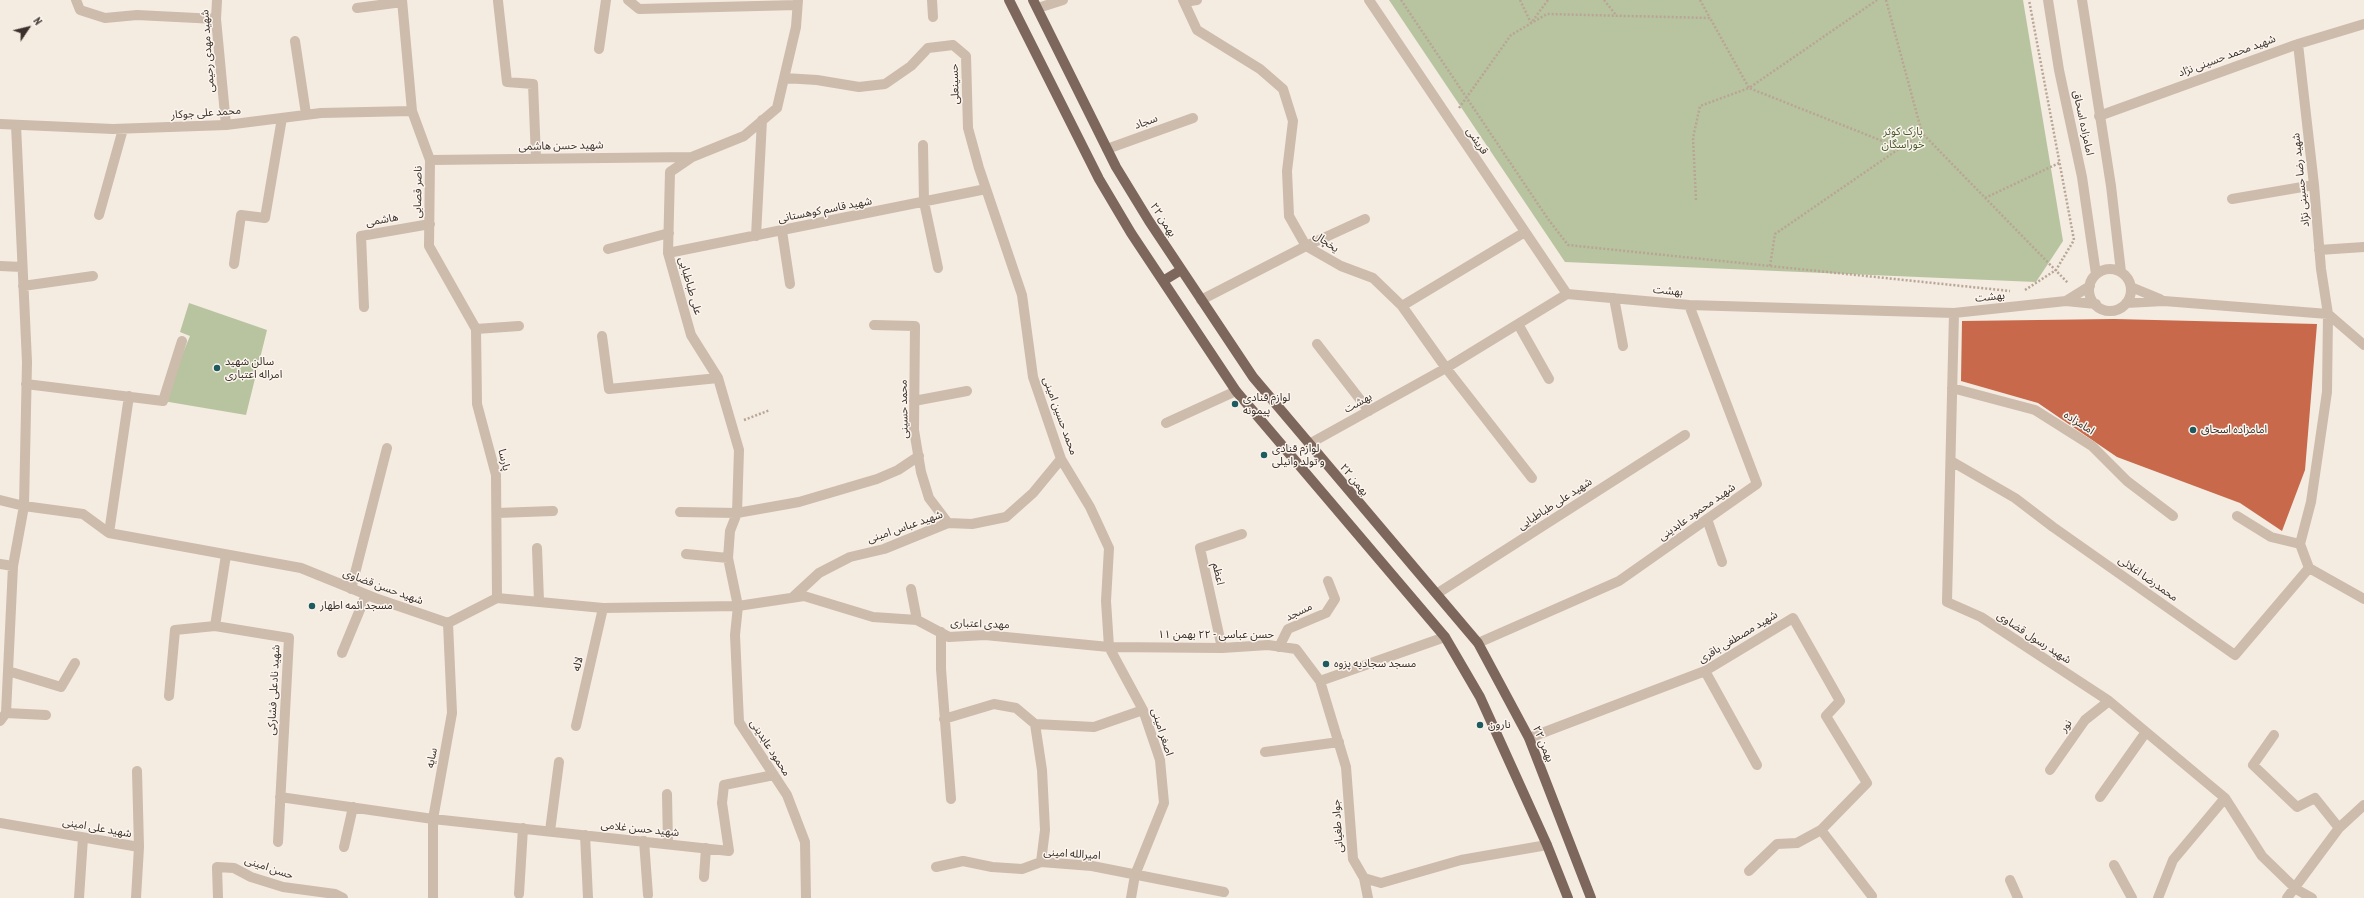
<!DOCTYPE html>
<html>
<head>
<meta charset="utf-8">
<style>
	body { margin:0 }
	#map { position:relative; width:2364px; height:898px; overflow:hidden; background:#f4ebe1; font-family:"PT Sans Narrow",sans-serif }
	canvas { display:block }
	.north { position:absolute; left:8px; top:8px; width:40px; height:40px; -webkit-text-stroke:3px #fbf5ee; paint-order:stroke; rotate:55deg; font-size:11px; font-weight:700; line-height:16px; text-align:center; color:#3b302b }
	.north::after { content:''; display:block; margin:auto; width:14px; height:18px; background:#3b302b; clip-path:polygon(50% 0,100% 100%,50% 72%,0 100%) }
</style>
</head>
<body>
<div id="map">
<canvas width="2364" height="898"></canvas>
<div class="north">N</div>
</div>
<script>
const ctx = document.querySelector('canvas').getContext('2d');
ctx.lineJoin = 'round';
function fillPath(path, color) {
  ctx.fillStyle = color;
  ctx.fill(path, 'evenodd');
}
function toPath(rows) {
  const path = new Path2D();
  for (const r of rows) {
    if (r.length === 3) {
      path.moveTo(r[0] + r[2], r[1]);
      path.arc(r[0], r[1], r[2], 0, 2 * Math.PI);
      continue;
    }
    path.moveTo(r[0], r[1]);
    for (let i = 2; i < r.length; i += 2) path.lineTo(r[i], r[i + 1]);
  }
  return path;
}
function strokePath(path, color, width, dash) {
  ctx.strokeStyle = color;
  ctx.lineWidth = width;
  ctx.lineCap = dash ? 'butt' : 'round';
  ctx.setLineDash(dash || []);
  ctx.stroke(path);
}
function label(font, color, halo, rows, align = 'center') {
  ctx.font = font + ' "PT Sans Narrow","Noto Sans Arabic",sans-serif';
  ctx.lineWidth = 3;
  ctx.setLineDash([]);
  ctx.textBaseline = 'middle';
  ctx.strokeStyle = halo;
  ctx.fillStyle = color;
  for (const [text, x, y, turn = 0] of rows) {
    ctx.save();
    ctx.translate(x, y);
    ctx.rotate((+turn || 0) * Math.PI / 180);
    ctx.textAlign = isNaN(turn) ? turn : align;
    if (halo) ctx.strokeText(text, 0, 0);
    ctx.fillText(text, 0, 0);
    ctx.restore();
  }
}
fillPath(toPath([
	[1389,0,2023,0,2063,241,2036,282,1565,262],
	[189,303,267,330,246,415,163,401,190,336,180,332]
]), '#b8c4a0');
fillPath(toPath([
	[2114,319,2317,324,2305,470,2282,531,2240,503,2117,457,2038,403,1961,381,1962,321]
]), '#c8694b');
strokePath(toPath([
	[1401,0,1548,219,1568,245,2010,291],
	[1520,0,1531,23,1548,0],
	[1604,0,1616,15],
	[1700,0,1710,18],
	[1886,0,1922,133,2068,283],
	[1459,108,1511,35,1547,14,1710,18,1749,88,1877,0],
	[1985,198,2059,163],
	[1696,200,1693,138,1700,106,1749,88,1900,148],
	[1770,266,1775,234,1922,133],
	[2025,290,2056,270,2074,240,2029,0],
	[744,420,770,410]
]), '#b9a596', 2.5, [2, 2]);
strokePath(toPath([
	[76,0,80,10,105,18,137,15,216,19],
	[217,0,216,19,226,125],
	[402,0,412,111,430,160,429,246,476,329,477,404,496,475,497,598],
	[628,0,639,9,797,5],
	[798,0,796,27,777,108,744,136,692,157,670,172,668,253,691,335,718,378,739,450,737,513,730,531,728,558,738,606,735,635,739,722,787,795,805,842,806,898],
	[932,0,933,17],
	[1183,0,1197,30,1260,69,1283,89,1293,121,1287,171,1289,216,1306,246,1341,266,1373,278,1402,306,1446,368,1532,478],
	[1369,0,1567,294],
	[2048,0,2059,70,2082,177,2096,274],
	[2082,0,2111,186,2121,272],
	[498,1,507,82,533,84,536,158],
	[1184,2,1197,0],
	[357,8,402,2],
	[1038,8,1063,0],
	[295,41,306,114],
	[2298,44,2314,185,2321,269,2328,314,2327,392,2311,502,2300,544,2309,568,2364,599],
	[599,49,606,0],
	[784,78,817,80,859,87,885,84,911,66,928,48,953,45,966,56,968,128,979,168,1022,295,1033,377,1061,459,1090,507,1109,548,1106,601,1109,647,1143,710,1160,760,1164,803,1135,875,1131,898],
	[2099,116,2298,44,2364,24],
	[0,124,113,129,226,125,321,113,412,111],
	[923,145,924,202,938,268],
	[1107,149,1193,118],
	[430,160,692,157],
	[2232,199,2314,185],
	[99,215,123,129],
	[782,231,790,284],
	[756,236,762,120],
	[608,249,669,233],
	[2319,250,2364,247],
	[668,253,986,189],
	[234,264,241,215,265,218,282,118],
	[0,266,22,267],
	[2110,290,21],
	[23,286,93,276],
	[2131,287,2160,299],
	[1614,298,1623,346],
	[1201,300,1306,246,1365,219],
	[2066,301,2090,286],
	[2126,303,2164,301,2328,314,2364,345],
	[1402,306,1525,232],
	[364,307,361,236,430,224],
	[1954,313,1947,602,1981,617,2109,701,2225,798,2262,856,2296,889,2312,898],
	[1518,324,1549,379],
	[874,325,915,326,914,430,921,472,929,498,948,523],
	[476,329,519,326],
	[602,336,609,389,718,378],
	[1317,344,1369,411],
	[26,384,163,401,182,341],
	[1952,388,2035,410,2092,446,2127,481,2173,516],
	[914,401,967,391],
	[1166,423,1236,391],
	[1309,444,1446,368,1567,294,1689,305,1954,313,2066,301,2096,304],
	[1951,461,2015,498,2053,527,2235,655,2309,568],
	[0,500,24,506,83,514,109,533,301,568,375,598,448,623,497,598,603,608,738,606,804,596,873,617,917,620,949,637,985,635,1109,647,1222,648,1268,645,1296,649,1320,681,1445,637],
	[680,512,737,513,799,502,877,479,898,470,919,456],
	[497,513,553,511],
	[2237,516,2271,537,2300,544],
	[1707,519,1722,562],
	[109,533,129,396],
	[537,548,539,601],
	[686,554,728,558],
	[226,555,215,626,289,638,278,842],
	[0,564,13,566],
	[351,589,387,448],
	[911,589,917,620],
	[1438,593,1685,435],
	[793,597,819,573,850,557,884,549,948,523,972,524,1006,517,1033,493,1061,459],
	[941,632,941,669,951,799],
	[1478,643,1619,581,1757,484,1689,305],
	[1279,647,1288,629,1326,613,1335,599,1328,581],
	[1222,648,1200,548,1242,534],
	[342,653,366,595],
	[8,671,61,687,75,663],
	[1705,671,1757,765],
	[1320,681,1346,767,1353,859,1364,878,1381,883,1461,860,1547,845],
	[169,696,175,630,215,626],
	[6,713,46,715],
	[944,719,994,704,1016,708,1035,724,1042,770,1045,830,1041,862],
	[0,721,6,713,13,566,24,506,27,362,16,125],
	[1035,724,1094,727,1143,710],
	[576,726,603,608],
	[2274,735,2253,765,2297,807,2315,798,2339,828],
	[1529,738,1705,671,1793,618,1840,701,1826,716,1867,783,1821,830,1797,843,1777,844,1749,871],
	[1265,752,1339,742],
	[2050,770,2085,720,2109,701],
	[137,771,139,847],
	[667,794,668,844],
	[280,797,433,819,729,851,722,803,724,785,774,775],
	[2100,797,2146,732],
	[0,823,139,847,136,898],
	[1821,830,1872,896],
	[550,831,559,762],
	[585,835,588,898],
	[644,841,648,895],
	[344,847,353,807],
	[2114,865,2132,898],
	[936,867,963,861,992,867,1022,869,1041,862,1092,866,1224,892],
	[704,877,706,848],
	[1364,878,1368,898],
	[2010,880,2018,898],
	[519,894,523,828],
	[79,898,83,838],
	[218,898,217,867,234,868,251,877,283,887,335,894,343,898],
	[433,898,433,819,452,713,448,623],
	[2158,898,2173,860,2225,798],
	[2287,898,2339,828,2364,805]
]), '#cdbbac', 10);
strokePath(toPath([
	[1009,0,1099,179,1131,233,1236,391,1445,637,1480,697,1547,845,1568,898],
	[1033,0,1116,167,1149,221,1253,377,1478,643,1529,738,1591,898],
	[1163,281,1181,270]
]), '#7d675c', 10);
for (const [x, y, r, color] of [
	[217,368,4,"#1f5a5e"],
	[1235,404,4,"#1f5a5e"],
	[2193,430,4,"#1f5a5e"],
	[1264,455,4,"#1f5a5e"],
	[312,606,4,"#1f5a5e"],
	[1326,664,4,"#1f5a5e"],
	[1480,725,4,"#1f5a5e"]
]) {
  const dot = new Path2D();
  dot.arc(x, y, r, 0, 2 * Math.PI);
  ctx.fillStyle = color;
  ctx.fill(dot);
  strokePath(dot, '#fbf5ee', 1.5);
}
label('11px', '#3b302b', '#fbf5ee', [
	["شهید مهدی رحیمی",208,51,-94],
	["شهید محمد حسینی نژاد",2227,56,-20],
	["حسینعلی",955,84,-92],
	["محمد علی جوکار",206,113,-4],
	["سجاد",1146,122,-20],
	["امامزاده اسحاق",2083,123,78],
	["قریشی",1477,141,56],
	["شهید حسن هاشمی",561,146,-1],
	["شهید رضا حسینی نژاد",2301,180,-96],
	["ناصر قصابی",418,192,-89],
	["شهید قاسم کوهستانی",825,210,-11],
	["هاشمی",382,220,-10],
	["۲۲ بهمن",1163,220,57],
	["یخچال",1326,242,34],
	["علی طباطبایی",690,286,74],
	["بهشت",1668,291,5],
	["بهشت",1990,297,-6],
	["بهشت",1358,403,-29],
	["محمد حسینی",904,409,-91],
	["محمد حسین امینی",1060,416,70],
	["امامزاده",2079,423,33],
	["پارسا",504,460,76],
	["۲۲ بهمن",1354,480,50],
	["شهید علی طباطبایی",1555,504,-33],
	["شهید محمود عابدینی",1697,512,-35],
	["شهید عباس امینی",905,527,-19],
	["اعظم",1218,574,78],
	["محمدرضا اغلائی",2148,579,35],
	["شهید حسن قضاوی",383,587,20],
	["مسجد",1299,612,-26],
	["مهدی اعتباری",980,624,2],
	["حسن عباسی - ۲۲ بهمن ۱۱",1216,635],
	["شهید مصطفی باقری",1738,637,-31],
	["شهید رسول قضاوی",2034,638,33],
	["لاله",578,664,-77],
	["شهید نادعلی فشارکی",274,690,-87],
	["نور",2066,726,-55],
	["اصغر امینی",1162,732,72],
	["۲۲ بهمن",1543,744,67],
	["محمود عابدینی",770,748,57],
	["سایه",432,758,-80],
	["جواد طغیانی",1338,826,-94],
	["شهید علی امینی",97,828,10],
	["شهید حسن غلامی",640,829,6],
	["امیرالله امینی",1072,854,4],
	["حسن امینی",269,868,19]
]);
label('11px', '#4a5a2e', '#fbf5ee', [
	["پارک کوثر",1903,132],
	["خوراسگان",1903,145]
]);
label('11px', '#3b302b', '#fbf5ee', [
	["سالن شهید",225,362],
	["امراله اعتباری",225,375],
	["لوازم قنادی",1243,398],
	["پیمونه",1243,411],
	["امامزاده اسحاق",2201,430],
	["لوازم قنادی",1272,449],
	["و تولد وانیلی",1272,462],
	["مسجد ائمه اطهار",320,606],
	["مسجد سجادیه پزوه",1334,664],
	["نارون",1488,725]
], 'left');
</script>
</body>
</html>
